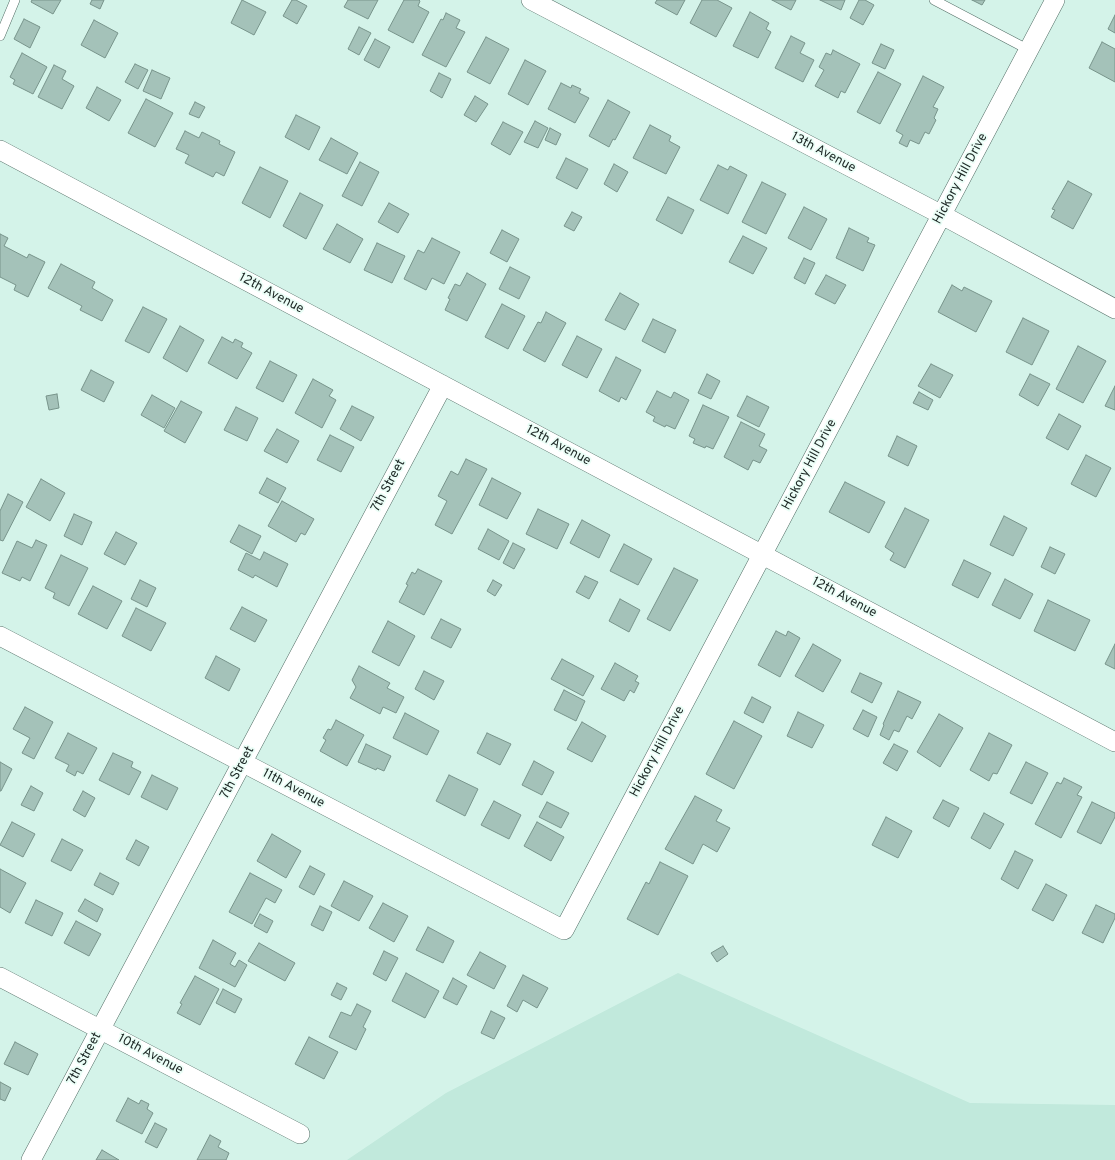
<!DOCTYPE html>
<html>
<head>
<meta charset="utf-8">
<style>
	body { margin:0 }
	canvas { display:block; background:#d4f3e9 }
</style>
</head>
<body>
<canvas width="1115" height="1160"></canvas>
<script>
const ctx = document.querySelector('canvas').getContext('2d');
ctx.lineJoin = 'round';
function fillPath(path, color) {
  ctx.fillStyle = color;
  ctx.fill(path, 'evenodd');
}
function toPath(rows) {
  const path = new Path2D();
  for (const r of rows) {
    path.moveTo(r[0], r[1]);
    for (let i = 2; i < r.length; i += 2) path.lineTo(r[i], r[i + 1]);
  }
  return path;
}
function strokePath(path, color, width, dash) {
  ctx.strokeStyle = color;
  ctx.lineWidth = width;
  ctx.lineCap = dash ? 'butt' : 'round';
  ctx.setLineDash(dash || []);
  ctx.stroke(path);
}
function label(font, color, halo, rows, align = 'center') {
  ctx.font = font + ' Overpass,sans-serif';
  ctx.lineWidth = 3.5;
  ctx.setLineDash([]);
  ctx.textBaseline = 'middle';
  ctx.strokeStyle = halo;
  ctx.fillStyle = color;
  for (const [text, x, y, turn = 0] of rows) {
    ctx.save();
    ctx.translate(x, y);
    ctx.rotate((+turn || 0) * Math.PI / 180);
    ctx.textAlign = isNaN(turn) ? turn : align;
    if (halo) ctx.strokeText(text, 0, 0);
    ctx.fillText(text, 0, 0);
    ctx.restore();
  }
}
fillPath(toPath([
	[678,973,970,1103,1115,1105,1115,1160,347,1160,446,1093]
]), '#c1e9dc');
const building = toPath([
	[32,0,61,0,53,14,31,2,32,0],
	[92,0,104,0,100,9,90,4,92,0],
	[242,0,266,12,254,35,231,23,242,0],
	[292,0,296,0,307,6,297,24,283,16,292,0],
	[348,0,378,0,368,19,344,7,348,0],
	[404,0,419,0,420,1,418,6,429,12,413,43,388,30,404,0],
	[657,0,685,0,677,15,655,3,657,0],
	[702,0,717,0,732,8,716,37,690,23,702,0],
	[772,0,796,0,791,10,772,0],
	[820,0,845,0,841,10,820,0],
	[859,0,865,0,874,5,863,25,850,18,859,0],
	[972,0,985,0,982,5,972,0],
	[750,12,769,23,766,29,771,32,758,58,733,46,750,12],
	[446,13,460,20,456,28,465,32,446,67,422,55,441,19,443,20,446,13],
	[1115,15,1115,33,1108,29,1115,15],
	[24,19,40,27,30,48,14,39,24,19],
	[94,20,118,33,105,58,81,45,94,20],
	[359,27,371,33,359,55,348,49,359,27],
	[791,36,805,43,800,53,814,60,803,82,775,68,791,36],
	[486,37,509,49,490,84,467,72,486,37],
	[375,39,390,47,379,68,364,60,375,39],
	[1102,42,1115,49,1115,82,1089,68,1102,42],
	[881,44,894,50,885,69,872,63,881,44],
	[833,50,860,64,845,93,841,91,838,98,815,86,824,70,819,67,826,53,831,55,833,50],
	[22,53,47,67,33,94,13,84,15,80,10,77,22,53],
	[525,60,546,71,528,105,508,94,525,60],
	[135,64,148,70,138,89,125,82,135,64],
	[54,65,66,71,62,79,74,86,62,109,38,97,54,65],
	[152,70,170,78,161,99,143,91,152,70],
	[878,72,901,84,880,124,857,112,878,72],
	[439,73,451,79,442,98,430,91,439,73],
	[923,76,944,87,933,107,938,109,934,118,936,120,929,134,925,132,919,144,910,140,907,147,899,143,903,135,896,131,923,76],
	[561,83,571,88,572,85,581,89,579,93,589,98,575,123,548,109,561,83],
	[97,87,121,100,109,121,86,108,97,87],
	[475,96,488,104,476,122,464,115,475,96],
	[146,99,173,113,155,147,128,133,146,99],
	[608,100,630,112,615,140,613,139,609,147,589,136,608,100],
	[195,102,205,107,199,118,189,114,195,102],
	[296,115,320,127,309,150,285,137,296,115],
	[535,121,548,128,538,148,524,142,535,121],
	[503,122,523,132,510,155,491,144,503,122],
	[650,125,671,136,669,141,680,147,666,174,633,158,650,125],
	[550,128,561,134,556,145,545,140,550,128],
	[185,131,199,138,202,132,220,141,219,144,235,152,224,176,216,172,213,177,185,163,189,155,176,149,185,131],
	[331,138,358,153,347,174,319,160,331,138],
	[566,158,588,169,577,189,556,178,566,158],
	[360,162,379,172,362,206,342,196,360,162],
	[614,164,628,172,617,192,604,184,614,164],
	[718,165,728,170,730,166,747,175,728,214,700,200,718,165],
	[260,167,288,181,270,218,242,203,260,167],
	[1068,181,1092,194,1073,229,1051,217,1055,210,1052,209,1068,181],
	[762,182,786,194,766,234,742,222,762,182],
	[300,193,323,205,306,239,283,226,300,193],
	[668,197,694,210,682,234,656,220,668,197],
	[389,203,409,214,398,233,378,222,389,203],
	[804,207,827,219,811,250,788,238,804,207],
	[572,212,582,217,574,231,564,226,572,212],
	[337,224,363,239,350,263,323,249,337,224],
	[849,228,869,238,867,242,875,245,863,271,836,258,849,228],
	[502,230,519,239,507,262,490,253,502,230],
	[0,234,8,238,4,246,27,258,29,254,45,262,28,297,14,290,16,285,0,277,0,234],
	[743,236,767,248,753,274,729,262,743,236],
	[432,238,460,252,444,284,432,278,426,290,404,279,418,250,424,253,432,238],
	[377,243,405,256,392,283,364,270,377,243],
	[804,258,815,263,805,284,794,278,804,258],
	[61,264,95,282,92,288,113,300,102,321,80,310,82,306,48,288,61,264],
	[510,267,530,277,519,299,499,289,510,267],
	[467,273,486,284,467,321,445,310,450,299,448,298,455,284,460,286,467,273],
	[826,275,846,285,835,304,815,294,826,275],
	[952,285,962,291,964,287,992,301,976,332,938,312,952,285],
	[620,293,639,304,625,330,605,320,620,293],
	[502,304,525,316,508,349,485,337,502,304],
	[143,307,167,319,149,353,125,341,143,307],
	[546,312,566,323,545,362,523,350,538,322,541,323,546,312],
	[1023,318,1049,331,1032,365,1006,352,1023,318],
	[653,319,676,330,665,353,642,341,653,319],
	[180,326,204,340,187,372,163,358,180,326],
	[577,336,602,349,587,378,562,365,577,336],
	[222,337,233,343,235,339,243,343,241,347,252,353,237,379,208,363,222,337],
	[1078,346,1106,361,1083,403,1056,389,1078,346],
	[616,357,641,370,626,400,621,397,619,402,599,391,616,357],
	[270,361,297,375,283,402,256,388,270,361],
	[931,364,953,375,940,398,918,386,931,364],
	[91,370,114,382,104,402,81,390,91,370],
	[707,374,720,381,711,399,698,393,707,374],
	[1030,374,1050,384,1038,406,1019,395,1030,374],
	[313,379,333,390,329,396,336,400,322,428,295,413,313,379],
	[1115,386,1115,410,1105,406,1115,386],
	[657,391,671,398,674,392,689,400,675,429,666,425,665,427,653,421,655,417,646,412,657,391],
	[919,392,933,400,928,410,913,403,919,392],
	[57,394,59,408,49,410,46,396,57,394],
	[152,395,175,408,164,428,141,415,152,395],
	[747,396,769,407,759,427,737,416,747,396],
	[181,401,202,412,185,443,164,431,181,401],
	[703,405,729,417,713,449,706,446,705,448,693,443,695,439,689,436,703,405],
	[352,406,374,417,361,441,340,429,352,406],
	[236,407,258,418,247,441,224,430,236,407],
	[1059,414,1081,426,1068,450,1046,438,1059,414],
	[741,422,765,434,759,446,767,450,760,463,753,460,748,470,724,457,741,422],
	[277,429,299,441,287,463,264,451,277,429],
	[330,435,354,447,341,472,317,460,330,435],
	[897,436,917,446,908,466,888,456,897,436],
	[1086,455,1111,468,1096,497,1071,484,1086,455],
	[466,459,487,469,452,534,435,525,447,501,438,496,451,471,458,475,466,459],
	[267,478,286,488,278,503,259,493,267,478],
	[492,478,521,493,507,519,479,505,492,478],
	[41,479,65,493,50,521,26,507,41,479],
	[845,482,885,502,869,533,829,512,845,482],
	[8,494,23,502,3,541,0,540,0,511,8,494],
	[282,501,314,519,305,535,301,533,296,542,268,526,282,501],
	[905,508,929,520,905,568,890,560,894,553,885,547,905,508],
	[538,509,569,524,557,549,526,534,538,509],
	[74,514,92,522,82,545,64,536,74,514],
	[1004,516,1027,528,1013,556,990,545,1004,516],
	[582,520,610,535,599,558,570,543,582,520],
	[239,525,261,536,252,554,230,542,239,525],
	[488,529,509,541,499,560,478,549,488,529],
	[116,532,137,543,125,565,104,554,116,532],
	[36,540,47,545,30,581,22,577,20,581,2,573,17,541,32,548,36,540],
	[513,543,525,549,514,569,503,563,513,543],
	[624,544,652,559,638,585,610,571,624,544],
	[1050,547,1065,554,1055,574,1041,567,1050,547],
	[264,552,288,564,277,587,255,575,253,578,238,570,246,553,260,560,264,552],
	[61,555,88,568,69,606,53,598,55,593,45,588,61,555],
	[964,560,991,573,978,598,952,585,964,560],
	[674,568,698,580,670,631,647,619,674,568],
	[418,569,442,581,424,615,399,602,408,585,406,584,412,572,415,574,418,569],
	[585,576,598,582,589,599,576,592,585,576],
	[1005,579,1033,594,1020,619,992,605,1005,579],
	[140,580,156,588,147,607,131,599,140,580],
	[493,580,502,585,495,596,487,591,493,580],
	[93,586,122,601,107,629,78,614,93,586],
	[620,599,640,610,629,632,609,621,620,599],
	[1048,600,1090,620,1075,651,1034,631,1048,600],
	[242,607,267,620,255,642,230,629,242,607],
	[136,608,166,623,151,651,122,636,136,608],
	[441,619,461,629,451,648,431,638,441,619],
	[388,621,415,636,399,666,372,652,388,621],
	[776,631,786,636,788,631,800,638,780,677,758,665,776,631],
	[813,644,841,660,823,692,795,676,813,644],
	[1115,644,1115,669,1105,664,1115,644],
	[216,656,240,669,229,691,205,678,216,656],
	[562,659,594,676,583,696,551,679,562,659],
	[615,663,638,676,635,681,639,683,634,693,630,690,624,701,601,689,615,663],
	[359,666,390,683,387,688,404,697,396,713,383,707,380,714,350,698,356,687,352,680,359,666],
	[424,671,444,681,434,700,415,689,424,671],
	[860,673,882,683,872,703,851,692,860,673],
	[564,690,585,701,576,721,554,710,564,690],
	[898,691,921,702,912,719,907,716,899,732,894,730,889,740,880,735,884,725,883,724,898,691],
	[752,697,771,707,763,723,744,713,752,697],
	[25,707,53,722,34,759,22,753,30,738,13,729,25,707],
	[863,710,877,717,868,737,853,729,863,710],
	[798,712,824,725,812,748,787,736,798,712],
	[405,713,439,731,427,755,393,738,405,713],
	[939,714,963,728,940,767,917,752,939,714],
	[336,720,364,735,347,766,320,751,326,740,323,738,328,729,331,730,336,720],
	[734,721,762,736,734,789,706,774,734,721],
	[582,722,606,736,592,762,567,749,582,722],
	[68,733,97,748,83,774,77,771,75,776,66,771,69,765,55,758,68,733],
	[487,733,511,744,500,765,477,753,487,733],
	[989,733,1012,745,997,774,993,773,989,781,970,770,989,733],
	[366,744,391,756,384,771,377,768,376,770,358,762,366,744],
	[894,744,908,751,897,771,883,763,894,744],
	[113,753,133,762,131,767,141,772,129,795,99,780,113,753],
	[534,761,554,772,542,795,522,785,534,761],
	[0,762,12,769,1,791,0,791,0,762],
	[1026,762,1048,773,1032,804,1010,793,1026,762],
	[152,775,178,788,167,810,141,797,152,775],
	[449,775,478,789,465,816,436,801,449,775],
	[1064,778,1082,787,1077,795,1082,797,1061,838,1035,824,1057,782,1061,784,1064,778],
	[31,786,43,793,34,811,21,805,31,786],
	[83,791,95,798,85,817,73,810,83,791],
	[695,796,722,810,716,821,730,828,717,852,703,844,693,864,665,849,695,796],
	[943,800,959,808,949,827,933,818,943,800],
	[494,801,521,815,509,839,481,825,494,801],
	[547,802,569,813,561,828,539,817,547,802],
	[1092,802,1115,813,1115,817,1101,844,1077,832,1092,802],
	[984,813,1004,824,990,849,971,838,984,813],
	[886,817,912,831,898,858,872,845,886,817],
	[12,822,35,834,23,857,0,845,12,822],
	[537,822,564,837,551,861,524,846,537,822],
	[272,834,301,851,286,878,257,861,272,834],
	[62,839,83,850,71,871,51,861,62,839],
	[136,840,149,847,139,866,126,859,136,840],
	[1015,851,1033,860,1018,889,1001,879,1015,851],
	[660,862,688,876,658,935,627,919,646,882,649,884,660,862],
	[310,866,325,874,314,895,299,887,310,866],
	[0,869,26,883,10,913,0,907,0,869],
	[100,873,119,883,113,895,94,885,100,873],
	[250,873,282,890,275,903,266,898,252,924,229,912,250,873],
	[344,881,373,896,359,921,331,906,344,881],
	[1046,884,1067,895,1053,921,1032,910,1046,884],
	[85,899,103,909,97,922,78,911,85,899],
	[36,900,63,913,52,936,25,923,36,900],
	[383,903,408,916,394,942,369,928,383,903],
	[1096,905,1115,914,1115,918,1103,943,1082,933,1096,905],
	[320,906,332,912,323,931,311,925,320,906],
	[260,914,273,921,267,933,254,926,260,914],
	[76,921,101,934,89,956,64,943,76,921],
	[428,927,454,941,443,963,416,950,428,927],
	[213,940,236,953,230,964,235,967,239,960,247,965,235,987,199,968,213,940],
	[259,943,295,963,285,981,248,961,259,943],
	[723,946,728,954,717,962,711,953,723,946],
	[384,951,398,958,386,981,373,974,384,951],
	[480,952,506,966,494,989,467,975,480,952],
	[406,973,439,991,425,1018,392,1001,406,973],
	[523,975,548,988,537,1008,523,1000,517,1012,507,1006,523,975],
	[195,976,219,989,200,1025,177,1013,182,1004,180,1003,195,976],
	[453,978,467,986,457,1005,443,998,453,978],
	[337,983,347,988,341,1000,331,995,337,983],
	[223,989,242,999,235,1013,216,1003,223,989],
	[357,1004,371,1011,363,1027,366,1029,356,1050,329,1037,341,1012,351,1016,357,1004],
	[491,1011,505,1018,494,1039,481,1033,491,1011],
	[309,1037,338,1052,324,1079,295,1064,309,1037],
	[15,1042,38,1054,28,1075,4,1064,15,1042],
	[0,1082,11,1088,5,1101,0,1099,0,1082],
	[128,1098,139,1104,141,1100,149,1104,147,1109,153,1113,142,1134,116,1121,128,1098],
	[155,1123,167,1129,157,1148,145,1142,155,1123],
	[210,1135,221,1141,218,1147,229,1153,226,1160,197,1160,210,1135],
	[102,1150,119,1160,96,1160,102,1150]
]);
fillPath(building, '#a4c2b9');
strokePath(building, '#78948b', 1);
const service = toPath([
	[934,0,1029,50],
	[0,36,15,0]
]);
const minor = toPath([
	[531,0,942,215,1115,309],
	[0,150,1115,742],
	[0,636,564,930,1055,0],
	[0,977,300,1134],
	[31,1160,443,385]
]);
strokePath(service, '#536e66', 10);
strokePath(minor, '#536e66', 20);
strokePath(service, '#fff', 9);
strokePath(minor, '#fff', 19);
label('13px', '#1b2623', '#ebfef7', [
	["13th Avenue",823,153,28],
	["Hickory Hill Drive",961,179,-62],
	["12th Avenue",271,294,28],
	["12th Avenue",558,446,28],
	["Hickory Hill Drive",810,465,-62],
	["7th Street",389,486,-62],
	["12th Avenue",844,598,28],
	["Hickory Hill Drive",658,752,-62],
	["7th Street",238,773,-62],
	["11th Avenue",293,789,28],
	["10th Avenue",150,1055,28],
	["7th Street",85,1059,-62]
]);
</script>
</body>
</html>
